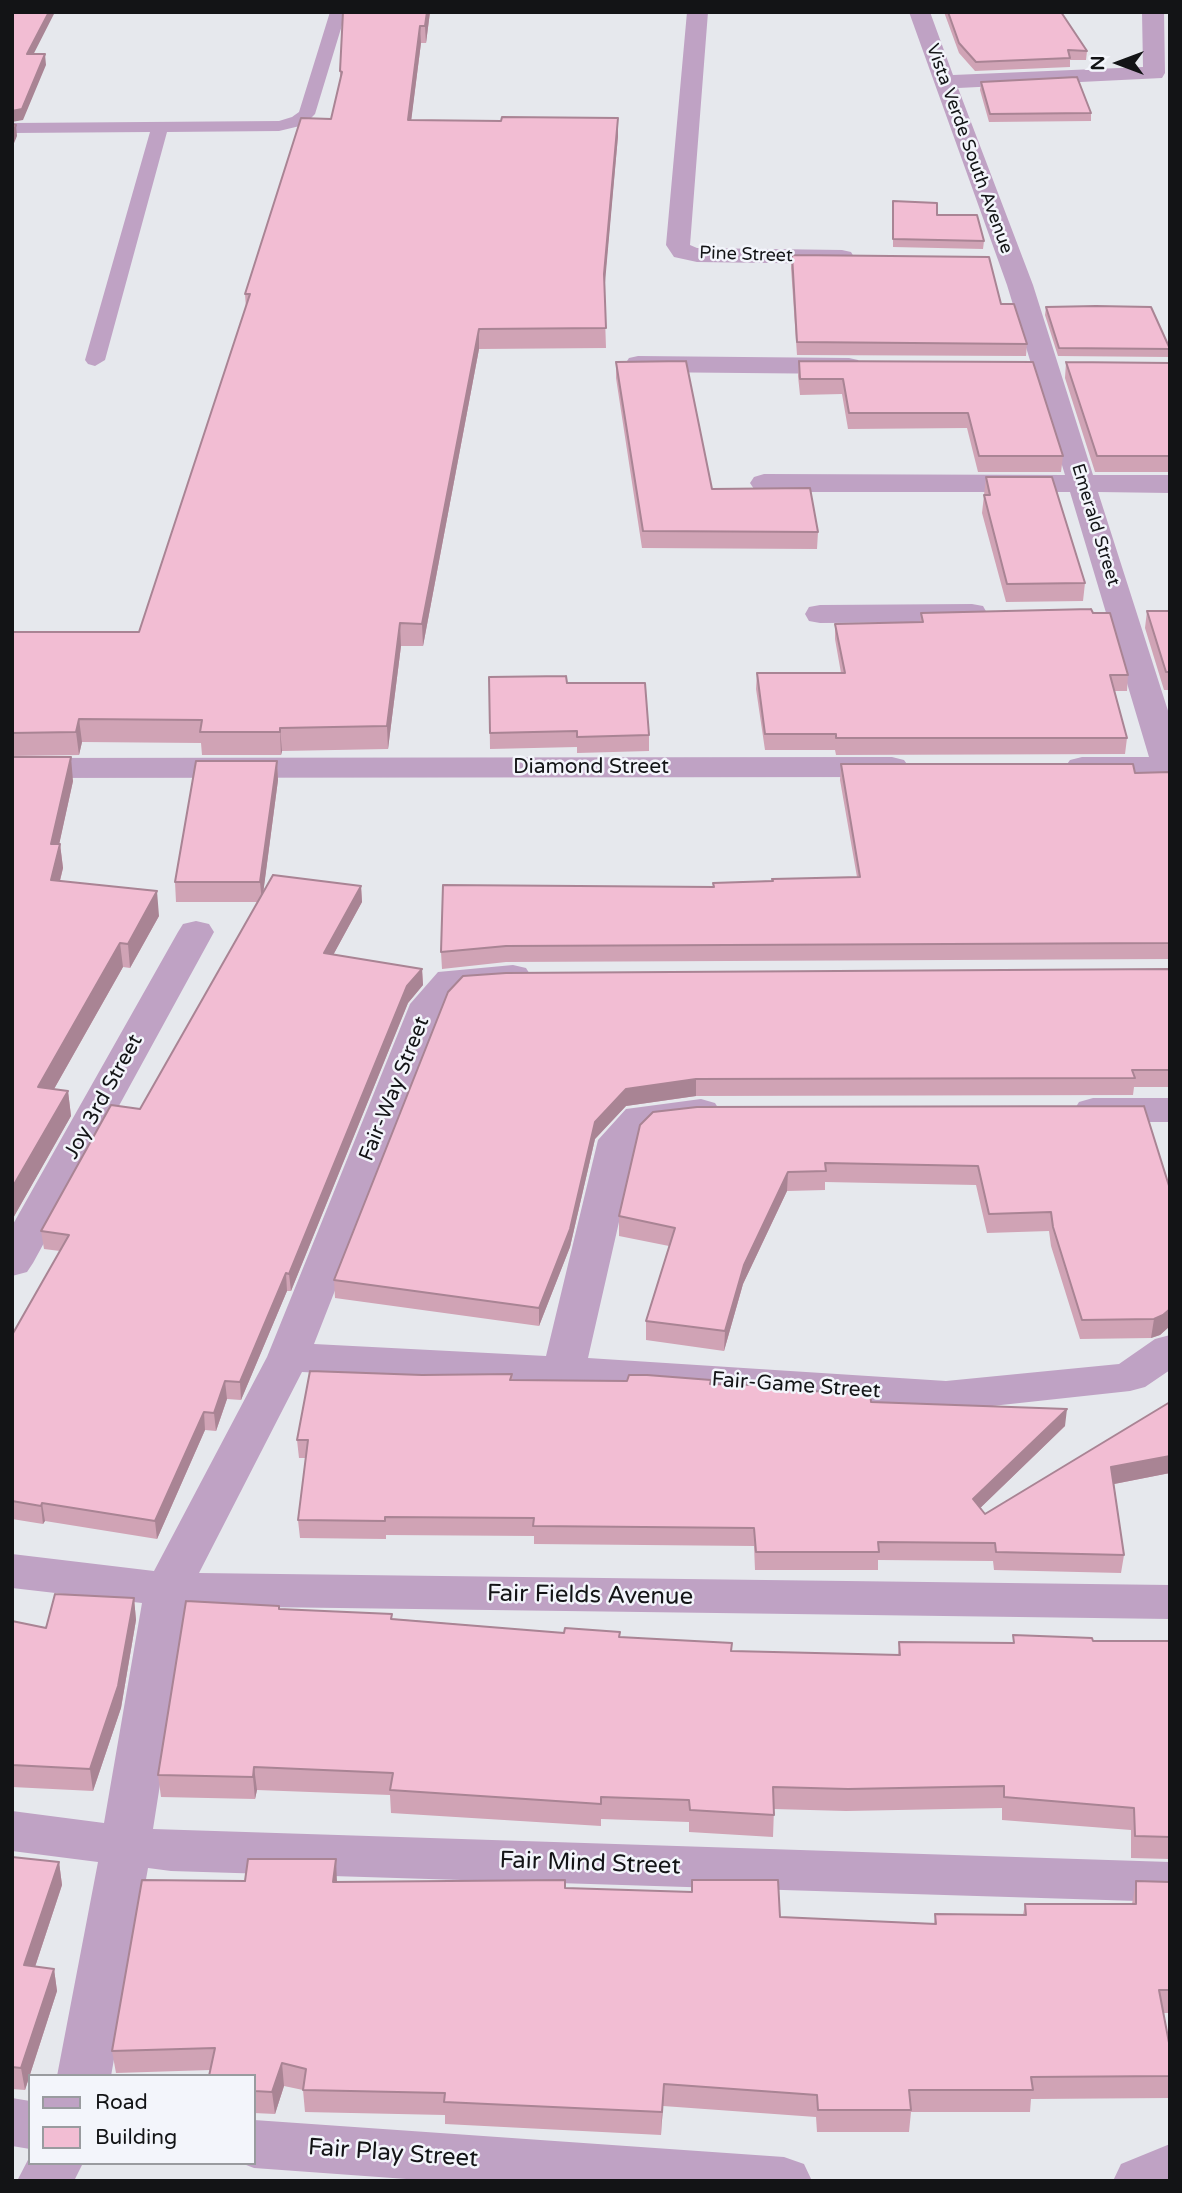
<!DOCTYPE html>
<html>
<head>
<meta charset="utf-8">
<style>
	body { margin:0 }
	#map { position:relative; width:1182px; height:2193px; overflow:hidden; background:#e6e8ed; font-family:"Varela Round",sans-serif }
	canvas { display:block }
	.frame { position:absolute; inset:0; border:14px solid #131416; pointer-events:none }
	.legend { position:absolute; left:28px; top:2074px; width:228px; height:91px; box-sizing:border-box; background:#f3f5fb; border:2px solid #999b9f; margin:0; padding:9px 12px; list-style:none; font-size:21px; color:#131416 }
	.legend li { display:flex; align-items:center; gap:14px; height:35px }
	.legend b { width:35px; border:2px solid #999b9f }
	.north { position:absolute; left:1084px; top:28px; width:70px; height:70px; -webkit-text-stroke:5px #f3f5fb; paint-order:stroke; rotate:270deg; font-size:19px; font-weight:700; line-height:28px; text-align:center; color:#131416 }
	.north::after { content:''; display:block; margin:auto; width:24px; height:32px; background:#131416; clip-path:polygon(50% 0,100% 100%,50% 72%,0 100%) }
</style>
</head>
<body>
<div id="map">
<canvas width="1182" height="2193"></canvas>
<div class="frame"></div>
<ul class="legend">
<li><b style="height:9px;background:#bfa2c4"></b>Road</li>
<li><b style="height:19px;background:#f2bdd3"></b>Building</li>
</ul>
<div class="north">N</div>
</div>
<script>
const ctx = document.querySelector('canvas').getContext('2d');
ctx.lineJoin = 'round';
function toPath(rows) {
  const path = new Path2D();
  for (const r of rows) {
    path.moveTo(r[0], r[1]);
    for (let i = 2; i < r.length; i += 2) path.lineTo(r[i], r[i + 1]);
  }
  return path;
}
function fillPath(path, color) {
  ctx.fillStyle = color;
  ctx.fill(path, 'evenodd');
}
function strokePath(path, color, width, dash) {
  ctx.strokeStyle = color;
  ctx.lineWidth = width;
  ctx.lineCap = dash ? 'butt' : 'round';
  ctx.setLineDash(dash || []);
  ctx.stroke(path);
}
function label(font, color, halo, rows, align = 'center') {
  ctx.font = font + ' "Varela Round",sans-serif';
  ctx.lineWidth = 5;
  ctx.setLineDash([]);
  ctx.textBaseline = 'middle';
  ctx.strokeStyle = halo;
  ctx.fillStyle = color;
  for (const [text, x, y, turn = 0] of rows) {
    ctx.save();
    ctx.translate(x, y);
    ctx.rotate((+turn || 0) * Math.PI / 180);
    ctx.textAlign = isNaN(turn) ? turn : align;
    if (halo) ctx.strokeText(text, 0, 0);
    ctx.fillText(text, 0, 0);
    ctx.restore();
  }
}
fillPath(toPath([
	[330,12,346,12,315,114,304,125,279,131,167,132,105,360,95,366,88,364,85,360,150,132,12,133,12,123,279,121,292,117,299,112,330,12]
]), '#bfa2c4');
fillPath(toPath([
	[687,12,708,12,690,245,697,248,842,250,851,252,854,257,851,262,842,264,697,262,674,257,666,245,687,12],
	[909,12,930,12,953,75,1143,67,1142,12,1164,12,1165,73,1162,78,958,88,1033,285,1093,475,1170,475,1170,493,1098,492,1170,717,1170,777,1082,777,1070,774,1065,767,1070,760,1082,757,1149,757,1070,492,764,492,754,489,750,483,754,477,764,474,1065,475,1007,285,909,12],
	[638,356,849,358,858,360,862,366,858,372,849,374,638,372,629,370,625,364,629,358,638,356],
	[972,604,983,606,987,613,983,620,972,622,820,623,809,621,805,614,809,607,820,605,972,604],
	[892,757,904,760,909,767,904,774,892,777,12,778,12,758,892,757],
	[196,921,209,924,214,932,33,1263,27,1272,12,1276,12,1226,178,932,183,924,196,921],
	[513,965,526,968,531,976,526,984,462,990,446,1007,314,1344,546,1356,598,1140,626,1109,701,1099,715,1103,720,1111,715,1119,652,1128,637,1143,588,1358,946,1381,1119,1364,1155,1339,1170,1335,1170,1370,1145,1387,1130,1391,946,1411,564,1385,302,1372,199,1573,1170,1585,1170,1619,188,1606,153,1829,1170,1862,1170,1902,171,1871,148,1868,111,2076,57,2076,98,1862,12,1851,12,1811,104,1823,142,1603,12,1588,12,1554,154,1571,267,1357,410,1004,438,972,513,965],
	[1093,1098,1170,1098,1170,1122,1093,1122,1079,1118,1074,1110,1079,1102,1093,1098],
	[12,2098,30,2101,30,2149,12,2146,12,2098],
	[254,2120,784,2157,804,2164,812,2181,434,2181,254,2168,241,2163,254,2163,254,2120],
	[1170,2144,1170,2181,1113,2181,1121,2164,1170,2144],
	[30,2156,30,2163,83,2163,74,2181,17,2181,30,2156]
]), '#bfa2c4');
fillPath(toPath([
	[430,12,426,43,421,43,411,120,501,121,618,118,618,136,604,288,606,348,479,349,423,646,401,646,388,749,282,751,281,755,202,755,201,743,82,742,79,755,12,756,12,632,139,632,246,308,245,294,331,119,340,80,340,71],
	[944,12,1061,12,1087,51,1086,60,1070,60,1070,67,975,71,959,53],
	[981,82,1091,113,1091,121,989,122,980,90],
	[893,210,937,215,984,241,983,249,893,247],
	[792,255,1001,304,1027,344,1026,356,797,355,791,268],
	[1046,307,1170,347,1169,357,1058,356,1045,315],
	[799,361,1033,362,1063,456,1061,472,978,472,967,428,848,429,842,394,800,395,798,376],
	[616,362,712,489,818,532,817,549,642,548,616,378],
	[1066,362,1170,363,1170,472,1095,472,1065,378],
	[986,477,1085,583,1083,601,1006,602,982,513],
	[1147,611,1170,611,1170,690,1164,690,1145,628],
	[921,613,1093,613,1128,675,1127,691,1114,691,1127,738,1125,754,836,755,835,750,765,750,756,689,757,673,841,673,835,639,835,624,920,622],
	[489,677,567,683,649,735,649,751,577,753,577,747,490,749],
	[12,757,73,781,59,844,60,844,63,868,60,881,159,916,130,968,123,967,54,1089,68,1091,71,1116,12,1220],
	[277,761,278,780,263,893,361,886,362,902,333,955,422,969,423,985,408,1003,291,1291,287,1291,241,1400,227,1399,216,1431,205,1430,157,1539,45,1521,43,1524,12,1519,12,1335,60,1251,44,1249,41,1231,140,1109,258,902,176,902,175,882],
	[841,764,1135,773,1170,772,1170,959,506,962,442,969,441,952,713,887,713,883,857,877,840,780],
	[1170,969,1170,1087,1134,1087,1133,1095,696,1096,626,1106,595,1139,570,1247,539,1326,335,1298,334,1280,448,992],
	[640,1125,1170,1189,1170,1326,1160,1335,1151,1338,1080,1339,1051,1246,1049,1231,987,1233,976,1185,825,1182,825,1190,787,1191,743,1284,724,1351,646,1340,646,1321,669,1246,619,1236,619,1216],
	[512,1374,513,1380,711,1384,799,1391,871,1402,1065,1426,980,1508,985,1514,1170,1402,1170,1473,1114,1484,1124,1555,1121,1573,994,1570,993,1561,878,1560,878,1570,755,1570,754,1546,534,1544,534,1536,386,1535,386,1539,300,1538,298,1520,306,1458,299,1458,297,1440,422,1375],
	[134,1598,136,1620,121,1708,93,1791,12,1787,12,1621,46,1628],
	[280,1609,564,1633,620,1637,731,1651,898,1655,899,1642,1013,1643,1013,1635,1093,1641,1170,1641,1170,1859,1131,1858,1131,1830,1002,1820,1002,1808,846,1811,774,1809,773,1837,689,1832,689,1822,601,1819,601,1826,391,1813,390,1795,257,1790,255,1799,161,1797,158,1775],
	[12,1857,59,1862,62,1885,35,1967,54,1969,57,1991,25,2090,12,2089],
	[692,1880,780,1917,934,1924,935,1914,1023,1915,1025,1904,1132,1904,1136,1881,1170,1882,1170,2013,1163,2013,1170,2048,1170,2098,1031,2099,1030,2112,911,2112,909,2132,817,2132,816,2117,663,2106,661,2135,445,2124,445,2115,305,2112,303,2090,284,2086,275,2114,254,2113,254,2076,210,2070,116,2073,112,2051,337,1882,692,1892]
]), '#d0a3b5');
fillPath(toPath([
	[49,12,55,12,28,65,27,54],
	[427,12,430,12,426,43,425,26],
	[420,26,421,43,409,138,408,120],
	[45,54,46,65,23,120,12,122,12,111],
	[618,118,618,136,604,294,604,274],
	[16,125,17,136,12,148,12,134],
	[479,329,479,349,423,646,422,624],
	[400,623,401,646,388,749,387,726],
	[79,719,82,742,79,755,76,732],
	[280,728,282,751,281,755,280,732],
	[71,757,73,781,54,868,51,844],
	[277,761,278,780,262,902,260,882],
	[60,844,63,868,54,904,51,880],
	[361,886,362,902,325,970,324,953],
	[157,891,159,916,130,968,128,944],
	[120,943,123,967,41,1112,38,1087],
	[422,969,423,985,408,1003,291,1291,289,1274,407,986],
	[696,1079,696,1096,626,1106,595,1139,570,1247,539,1326,539,1308,595,1122,626,1089],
	[68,1091,71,1116,12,1220,12,1188],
	[788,1172,787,1191,743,1284,724,1351,725,1331,744,1265],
	[286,1273,287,1291,241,1400,240,1382],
	[1170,1309,1170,1326,1160,1335,1151,1338,1154,1319],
	[225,1381,227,1399,216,1431,214,1413],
	[1067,1409,1065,1426,971,1517,973,1499],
	[204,1412,205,1430,157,1539,155,1521],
	[1170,1456,1170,1473,1109,1485,1111,1467],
	[42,1503,45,1521,43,1524,41,1506],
	[134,1598,136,1620,121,1708,93,1791,90,1769],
	[254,1767,257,1790,255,1799,253,1777],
	[336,1859,337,1882,333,1882],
	[59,1862,62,1885,28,1988,24,1965],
	[54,1969,57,1991,25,2090,21,2068],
	[282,2063,284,2086,275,2114,272,2092],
	[664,2084,663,2106,661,2135,662,2112]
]), '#a98494');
const building = toPath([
	[12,12,49,12,27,54,45,54,22,109,12,111,12,12],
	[343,12,427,12,425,26,420,26,408,120,501,121,502,117,618,118,604,274,606,328,479,329,422,624,400,623,387,726,280,728,280,732,200,732,202,720,79,719,76,732,12,733,12,632,139,632,250,294,245,294,301,118,331,119,342,72,340,71,343,12],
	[948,12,1061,12,1087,51,1068,50,1070,58,976,62,959,43,948,12],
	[1077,77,1091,113,990,114,981,82,1077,77],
	[12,124,16,125,12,134,12,124],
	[893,201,937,203,937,215,977,215,984,241,893,239,893,201],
	[792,255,989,257,1001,304,1014,304,1027,344,797,342,792,255],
	[1096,306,1151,307,1170,349,1059,348,1046,307,1096,306],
	[686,361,712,489,810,488,818,532,643,531,616,362,686,361],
	[799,361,1033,362,1063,456,979,456,968,413,849,413,843,379,800,379,799,361],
	[1066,362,1170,363,1170,456,1097,456,1066,362],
	[986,477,1052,477,1085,583,1007,584,984,495,990,495,986,477],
	[1091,609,1093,613,1110,613,1128,675,1110,675,1127,738,836,738,836,734,765,734,757,673,845,673,835,624,923,622,921,613,1091,609],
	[1147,611,1170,611,1170,672,1166,672,1147,611],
	[566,676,567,683,645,683,649,735,577,737,577,731,490,733,489,677,566,676],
	[12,757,71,757,51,844,60,844,51,880,157,891,128,944,120,943,38,1087,68,1091,12,1188,12,757],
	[196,761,277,761,260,882,175,882,196,761],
	[841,764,1133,764,1135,773,1170,772,1170,943,506,946,441,952,443,885,714,887,713,883,773,881,772,879,860,877,841,764],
	[273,875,361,886,324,953,422,969,407,986,289,1274,286,1273,240,1382,225,1381,214,1413,204,1412,155,1521,42,1503,41,1506,12,1501,12,1335,69,1235,41,1231,111,1105,140,1109,273,875],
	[1170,969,1170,1070,1132,1070,1135,1078,696,1079,626,1089,595,1122,570,1229,539,1308,334,1280,448,992,463,976,506,973,1170,969],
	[1144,1106,1170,1189,1170,1309,1163,1315,1154,1319,1082,1320,1053,1227,1051,1212,989,1214,978,1166,825,1163,826,1171,788,1172,744,1265,725,1331,646,1321,675,1228,619,1216,640,1125,653,1112,697,1107,1144,1106],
	[310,1371,422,1375,512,1374,510,1380,627,1381,629,1375,647,1375,711,1380,710,1384,799,1386,799,1391,870,1392,871,1402,1067,1409,973,1499,985,1514,1170,1402,1170,1456,1111,1467,1124,1555,996,1552,995,1543,878,1542,879,1552,756,1552,754,1528,533,1526,534,1518,385,1517,385,1521,298,1520,308,1440,297,1440,310,1371],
	[55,1594,134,1598,118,1686,90,1769,12,1765,12,1621,46,1628,55,1594],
	[186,1601,279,1606,279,1609,392,1614,391,1619,564,1633,565,1628,620,1632,619,1637,732,1643,731,1651,900,1655,899,1642,1014,1643,1013,1635,1092,1638,1093,1641,1170,1641,1170,1837,1135,1836,1134,1808,1004,1797,1004,1786,848,1789,773,1787,774,1815,690,1810,689,1800,601,1797,601,1804,390,1790,393,1773,254,1767,253,1777,158,1775,186,1601],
	[12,1857,59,1862,24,1965,54,1969,21,2068,12,2067,12,1857],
	[248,1859,336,1859,333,1882,565,1880,565,1888,692,1892,692,1880,778,1880,780,1917,936,1924,935,1914,1026,1915,1025,1904,1136,1904,1136,1881,1170,1882,1170,1990,1159,1990,1170,2048,1170,2076,1031,2077,1033,2090,909,2090,911,2110,818,2110,817,2095,664,2084,662,2112,444,2102,445,2093,303,2090,306,2069,282,2063,272,2092,254,2091,254,2076,209,2076,215,2048,112,2051,142,1880,245,1881,248,1859]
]);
fillPath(building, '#f2bdd3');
strokePath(building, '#a98494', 2);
label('18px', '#131416', '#f3f5fb', [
	["Vista Verde South Avenue",969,149,70],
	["Pine Street",746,255,2],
	["Emerald Street",1095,525,73]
]);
label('21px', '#131416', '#f3f5fb', [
	["Diamond Street",591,767],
	["Fair-Way Street",395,1089,-68],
	["Joy 3rd Street",104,1097,-61],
	["Fair-Game Street",796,1386,4]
]);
label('24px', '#131416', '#f3f5fb', [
	["Fair Fields Avenue",590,1596,1],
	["Fair Mind Street",590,1864,2],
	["Fair Play Street",393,2154,4]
]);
</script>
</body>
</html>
